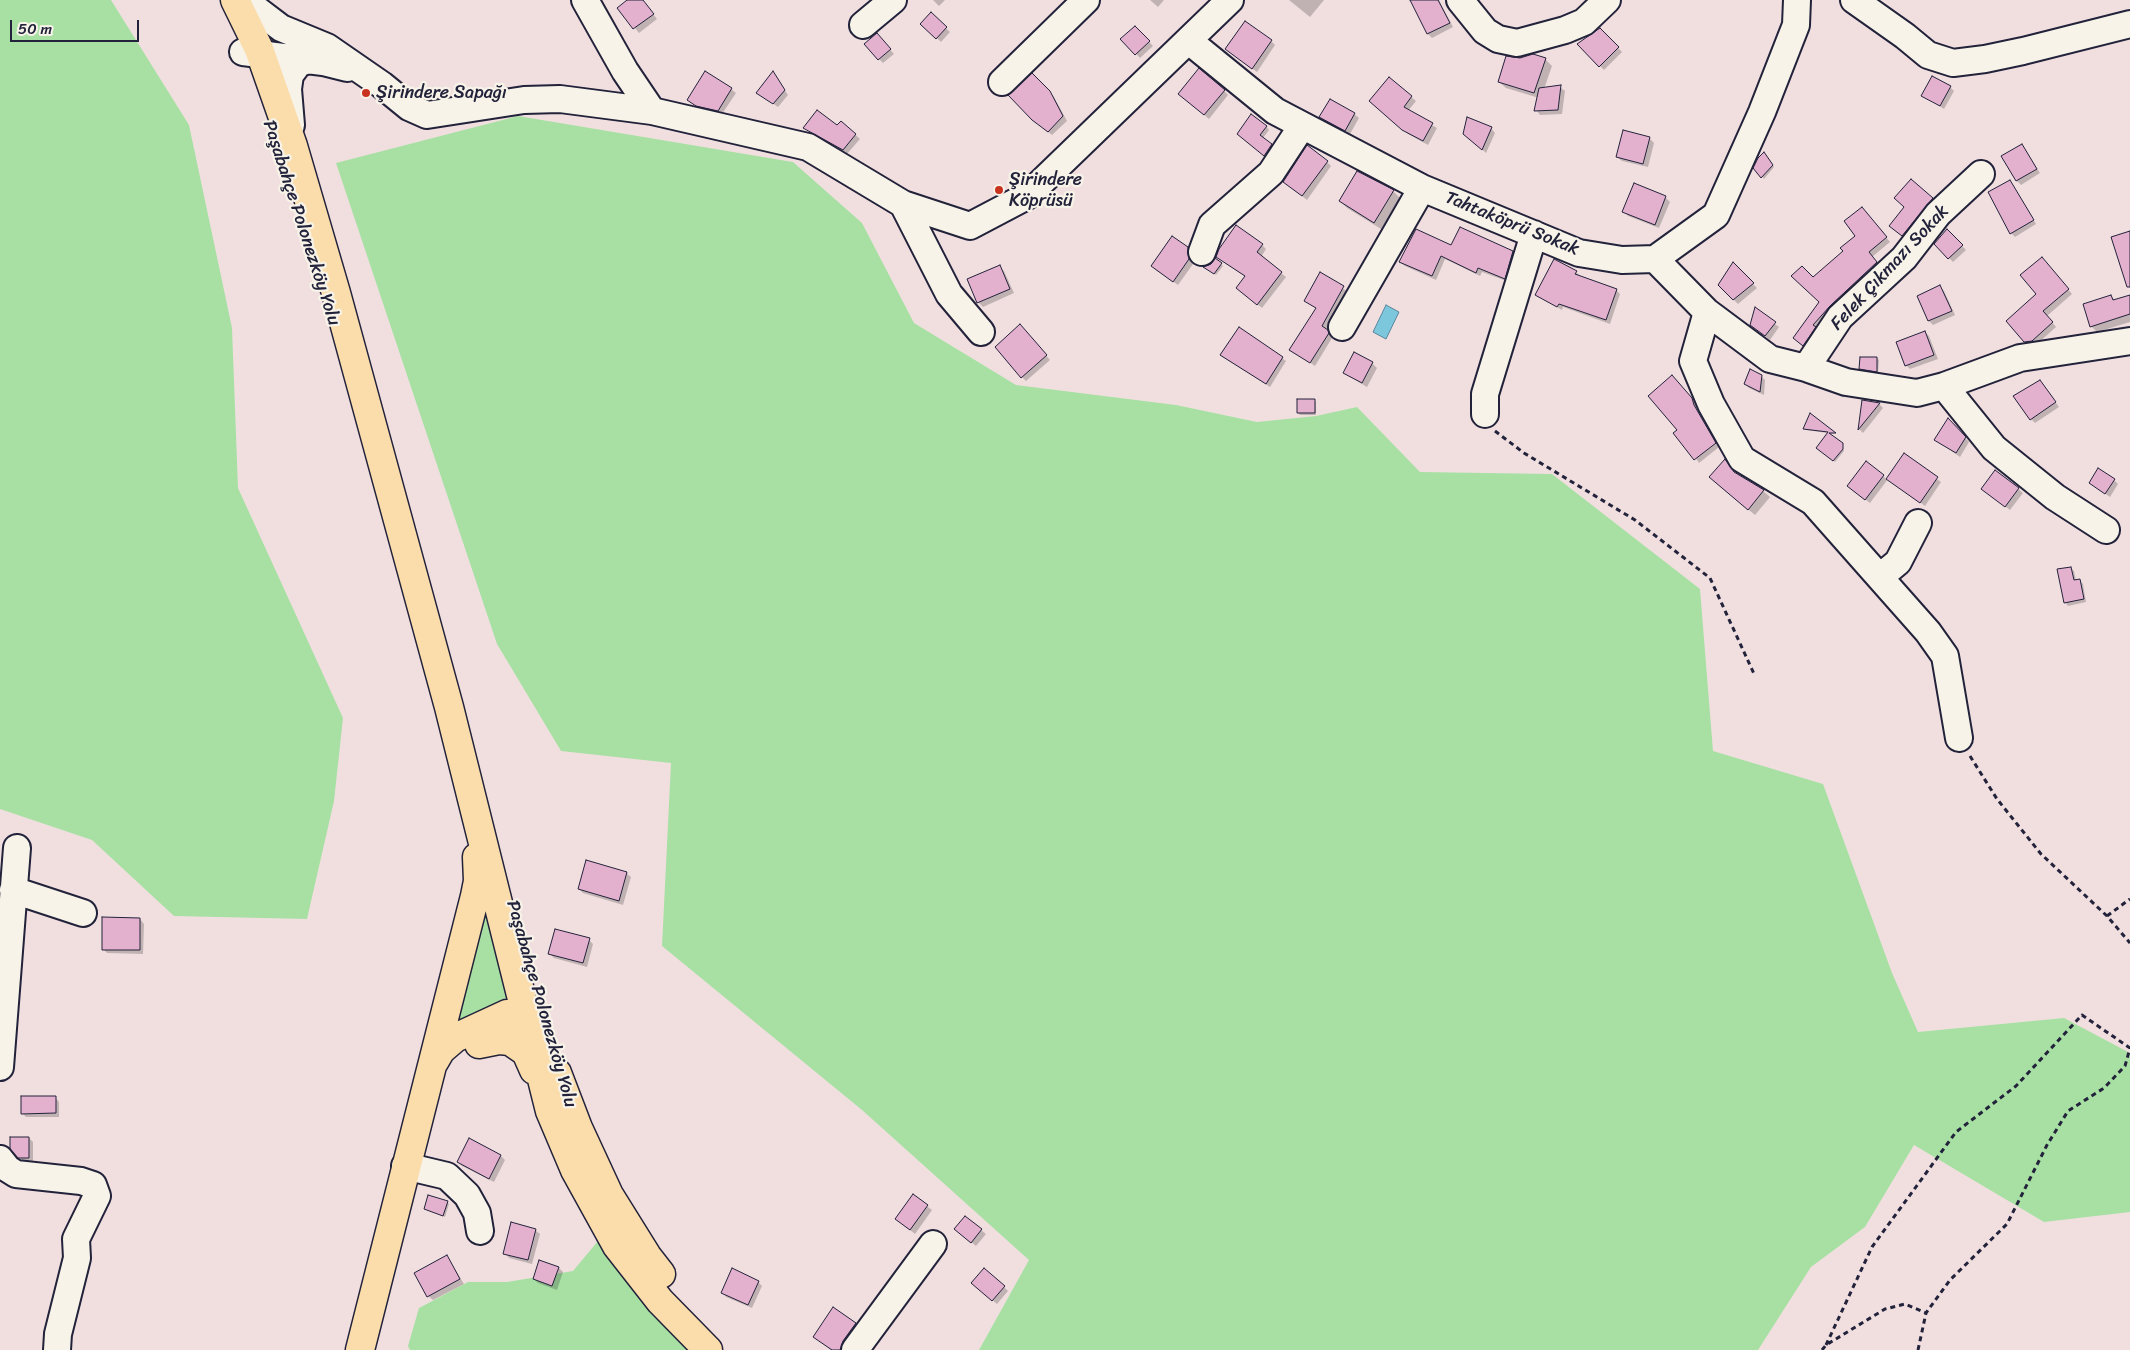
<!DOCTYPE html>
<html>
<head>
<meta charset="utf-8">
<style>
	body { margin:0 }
	#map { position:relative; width:2130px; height:1350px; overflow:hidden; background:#f1dfe0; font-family:Sriracha,sans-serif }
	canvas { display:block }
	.scale { position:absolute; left:10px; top:20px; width:129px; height:22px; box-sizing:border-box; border:2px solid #22223b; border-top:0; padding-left:6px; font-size:15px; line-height:18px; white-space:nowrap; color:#22223b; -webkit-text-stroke:4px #f7f3e8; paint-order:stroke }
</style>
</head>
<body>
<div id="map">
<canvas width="2130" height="1350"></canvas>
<div class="scale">50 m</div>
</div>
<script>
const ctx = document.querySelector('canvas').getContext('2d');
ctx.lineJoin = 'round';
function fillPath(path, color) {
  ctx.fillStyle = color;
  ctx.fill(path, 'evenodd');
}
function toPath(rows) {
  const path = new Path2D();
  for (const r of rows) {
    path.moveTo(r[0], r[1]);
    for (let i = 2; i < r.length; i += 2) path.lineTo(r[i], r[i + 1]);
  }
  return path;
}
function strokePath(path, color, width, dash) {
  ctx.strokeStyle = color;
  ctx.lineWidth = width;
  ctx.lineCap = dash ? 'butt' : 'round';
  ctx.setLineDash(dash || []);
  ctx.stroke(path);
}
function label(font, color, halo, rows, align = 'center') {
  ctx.font = font + ' Sriracha,sans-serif';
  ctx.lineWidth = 4.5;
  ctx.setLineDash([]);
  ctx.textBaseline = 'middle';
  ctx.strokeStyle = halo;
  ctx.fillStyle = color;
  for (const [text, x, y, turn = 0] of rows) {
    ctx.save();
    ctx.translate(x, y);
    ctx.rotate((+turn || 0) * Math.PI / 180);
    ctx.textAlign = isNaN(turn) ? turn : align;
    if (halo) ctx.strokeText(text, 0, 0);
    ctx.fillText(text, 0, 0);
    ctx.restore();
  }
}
fillPath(toPath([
	[0,0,111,0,189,125,232,328,238,488,343,718,334,801,307,919,174,916,92,840,0,809],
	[518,116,793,162,862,223,914,323,1016,385,1176,405,1257,422,1316,416,1357,407,1420,472,1552,474,1700,589,1713,751,1823,784,1892,973,1918,1032,2064,1018,2130,1053,2130,1212,2044,1222,1914,1145,1865,1227,1811,1267,1758,1350,979,1350,1029,1260,862,1110,662,946,671,763,561,751,497,644,336,163],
	[485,901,509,1004,455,1030],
	[608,1229,703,1350,410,1350,408,1346,419,1308,468,1282,507,1282,573,1271]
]), '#a8e0a4');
const water = toPath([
	[1386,305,1399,312,1386,339,1373,332,1386,305]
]);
fillPath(water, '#7dc7dd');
strokePath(water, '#59859c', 1);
fillPath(toPath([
	[629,0,642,0,657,19,639,33,619,8],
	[933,0,945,0,939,6],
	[1150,0,1164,0,1158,7],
	[1289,0,1324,0,1310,17],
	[1411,0,1439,0,1453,27,1432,38,1428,34],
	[931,14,950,32,941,42,922,24],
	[1135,27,1153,46,1140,58,1122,39],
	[1600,29,1622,52,1604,70,1578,44],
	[881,39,894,54,883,63,879,59],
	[1271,41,1275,45,1257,72,1231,53],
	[1545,59,1552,66,1544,89,1560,87,1565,91,1562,114,1540,115,1536,110,1539,98,1506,88,1499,82],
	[773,73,788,95,778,107,758,93],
	[1032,75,1054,97,1067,121,1052,135,1038,124],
	[1389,78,1416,101,1408,111,1437,128,1428,145,1408,134,1374,105],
	[1950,87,1954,91,1944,109,1923,95],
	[731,89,736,93,722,114,701,110,688,100],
	[1224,91,1228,95,1209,119,1184,98],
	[1354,114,1359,118,1350,134,1321,117],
	[841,122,860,139,847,154,805,128,837,127],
	[1266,126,1269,130,1263,138,1275,148,1268,158,1242,137],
	[1491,128,1495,133,1486,153,1467,136],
	[1649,138,1654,143,1648,167,1622,161,1617,157],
	[2022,145,2040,173,2021,185,2017,181],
	[1766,155,1774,167,1764,179,1755,168],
	[1327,162,1331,166,1307,200,1284,182],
	[1911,181,1936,203,1906,239,1895,230,1905,207],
	[2010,182,2036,224,2015,237,2011,233],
	[1393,191,1400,198,1381,229,1347,208,1340,201],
	[1665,197,1670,202,1659,228,1628,216,1624,211],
	[1866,213,1890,242,1872,257,1880,267,1807,349,1794,338,1820,302,1813,279,1845,251,1857,236],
	[1947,230,1966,250,1953,262,1935,244],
	[1262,245,1266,249,1261,257,1286,277,1262,308,1237,288,1246,277,1222,261],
	[1452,246,1512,252,1517,257,1509,282,1482,272,1480,276,1445,259,1436,280,1405,266,1400,262],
	[1187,248,1192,253,1193,264,1178,285,1156,270],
	[1216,260,1223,266,1216,275,1206,267,1212,265],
	[2046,263,2072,294,2047,316,2056,327,2036,345,2030,346,2025,341],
	[1733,264,1757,288,1738,304,1719,285],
	[1000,267,1004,271,1014,293,983,307,979,303,969,280],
	[1576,272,1580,276,1616,290,1620,294,1610,324,1563,307,1562,310,1536,295],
	[1321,274,1348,292,1326,330,1332,338,1315,366,1291,350,1317,309,1305,300],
	[1940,287,1944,291,1955,315,1933,325,1929,321,1918,297],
	[2111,296,2115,300,2130,296,2130,322,2097,332,2091,326],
	[1756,310,1779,327,1770,340,1751,325],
	[1024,330,1050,360,1026,381,1022,377],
	[1925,332,1929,336,1938,359,1910,369,1906,365],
	[1282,358,1286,361,1270,387,1226,359],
	[1877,358,1879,360,1878,373,1861,368],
	[1372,363,1377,368,1367,387,1344,373],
	[1761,376,1765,380,1764,395,1749,388,1745,384],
	[1676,380,1696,403,1697,411,1719,447,1699,463,1678,430],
	[2044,386,2059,407,2035,423,2031,419],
	[1314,400,1316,402,1316,415,1300,415,1298,413],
	[1863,402,1879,404,1883,408,1863,433,1859,429],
	[1810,415,1835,434,1806,430,1804,429],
	[1948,420,1969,442,1960,457,1936,440],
	[1842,444,1844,451,1835,462,1820,450],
	[1904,455,1941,482,1925,506,1888,479,1870,503,1853,490,1883,476,1887,480],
	[1725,461,1737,475,1763,491,1770,497,1755,515,1717,484],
	[2114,480,2118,484,2110,497,2090,483],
	[2018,489,2023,493,2010,510,1987,493],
	[2071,568,2074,571,2076,581,2080,580,2083,584,2086,602,2068,606,2065,602],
	[626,873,631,877,623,905,583,893,579,889],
	[140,919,144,924,143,954,107,953,103,949],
	[589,940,593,944,587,967,554,958,549,953],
	[55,1097,59,1102,59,1117,26,1117,22,1113],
	[29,1138,33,1142,33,1162,24,1162,20,1157],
	[501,1156,505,1160,494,1182,462,1166,458,1162],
	[913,1196,932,1210,915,1234,896,1219],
	[447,1202,449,1204,445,1217,425,1209],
	[965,1217,986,1234,976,1246,960,1233],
	[535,1230,540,1234,532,1264,509,1258,505,1253],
	[447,1256,464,1284,433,1300,428,1296],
	[559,1268,563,1272,557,1290,538,1283,534,1279],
	[758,1282,762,1286,752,1308,726,1297,722,1292],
	[977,1287,1004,1287,1008,1291,997,1304],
	[833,1309,862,1330,848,1350,831,1350,814,1337]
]), '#0003');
const building = toPath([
	[627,0,643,0,654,14,633,29,617,8,627,0],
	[1410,0,1438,0,1450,23,1427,34,1410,0],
	[931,12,947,27,936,39,920,24,931,12],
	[1245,21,1272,40,1252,69,1225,49,1245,21],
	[1135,26,1150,41,1135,55,1120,39,1135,26],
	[1600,28,1619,47,1599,67,1577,44,1600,28],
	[877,33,891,49,878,60,864,44,877,33],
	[1533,54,1546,58,1534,93,1498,82,1506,56,1520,58,1533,54],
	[1199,68,1225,90,1204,115,1178,94,1199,68],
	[705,71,732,88,718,111,696,106,687,100,705,71],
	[773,71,785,90,773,104,756,93,773,71],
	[1032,73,1050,91,1063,116,1048,132,1032,120,1008,95,1032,73],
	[1932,76,1951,86,1940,106,1921,96,1932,76],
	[1389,77,1412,96,1404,107,1433,123,1423,141,1402,130,1369,101,1389,77],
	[1561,85,1558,110,1534,111,1539,88,1561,85],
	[1330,99,1355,113,1345,131,1319,117,1330,99],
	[817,110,837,125,841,121,856,134,843,150,803,128,817,110],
	[1251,114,1267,126,1260,135,1272,144,1264,156,1237,134,1251,114],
	[1467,117,1492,127,1482,150,1463,134,1467,117],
	[1623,130,1650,137,1643,164,1616,157,1623,130],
	[2022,144,2037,169,2016,181,2001,156,2022,144],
	[1307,145,1328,161,1302,196,1283,182,1307,145],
	[1764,152,1773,165,1761,178,1753,168,1758,158,1764,152],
	[1357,171,1394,190,1374,223,1339,201,1357,171],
	[1911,179,1933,198,1902,236,1889,226,1904,207,1894,198,1911,179],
	[2010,180,2034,220,2010,234,1988,192,2010,180],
	[1634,183,1666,196,1655,225,1622,212,1634,183],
	[1862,207,1887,237,1869,252,1877,262,1830,306,1813,325,1816,327,1803,346,1793,338,1819,302,1791,276,1802,266,1813,277,1843,251,1840,248,1855,236,1844,221,1862,207],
	[1236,225,1263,244,1257,252,1282,272,1257,305,1236,288,1245,276,1216,257,1219,249,1236,225],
	[1460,227,1513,251,1505,279,1478,268,1476,273,1441,256,1432,276,1399,262,1416,229,1451,245,1460,227],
	[1947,229,1963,245,1948,259,1934,244,1947,229],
	[2130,231,2130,287,2127,287,2111,237,2130,231],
	[1172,236,1188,247,1189,259,1173,282,1151,266,1172,236],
	[2042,257,2069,289,2043,311,2053,322,2032,341,2024,342,2006,321,2036,294,2020,275,2042,257],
	[1215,258,1222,263,1214,274,1203,267,1211,264,1215,258],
	[1554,259,1577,271,1575,274,1617,289,1606,320,1559,304,1557,307,1535,295,1554,259],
	[1733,262,1754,283,1733,300,1718,285,1733,262],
	[1000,265,1010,289,977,303,967,279,1000,265],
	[1320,272,1344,286,1322,326,1328,330,1329,333,1310,363,1289,350,1316,308,1304,301,1320,272],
	[1940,285,1952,311,1928,321,1917,296,1940,285],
	[2111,295,2113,300,2130,295,2130,314,2090,327,2083,304,2111,295],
	[1755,307,1776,322,1765,336,1750,325,1755,307],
	[1020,324,1047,355,1021,378,995,347,1020,324],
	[1239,327,1283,357,1266,384,1220,355,1239,327],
	[1925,331,1934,355,1905,366,1896,342,1925,331],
	[1354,352,1373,362,1362,383,1343,373,1354,352],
	[1860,357,1877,357,1877,372,1859,369,1860,357],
	[1750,369,1762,375,1760,392,1744,384,1750,369],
	[1672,375,1692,398,1694,405,1716,443,1694,460,1673,433,1677,430,1648,396,1672,375],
	[2040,380,2056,402,2030,420,2013,396,2040,380],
	[1297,399,1315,399,1315,413,1297,413,1297,399],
	[1862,400,1880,403,1858,430,1862,400],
	[1810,413,1836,433,1829,433,1843,443,1843,449,1833,461,1816,448,1828,432,1803,429,1810,413],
	[1948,418,1966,437,1956,453,1934,440,1948,418],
	[1904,453,1938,477,1920,503,1886,479,1904,453],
	[1725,459,1734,472,1764,490,1748,510,1709,477,1725,459],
	[1866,461,1884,475,1865,500,1847,486,1866,461],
	[2098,468,2115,479,2105,494,2089,483,2098,468],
	[1995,470,2019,488,2005,507,1981,489,1995,470],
	[2071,567,2074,580,2080,579,2084,599,2064,603,2057,569,2071,567],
	[586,860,627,872,619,901,578,889,586,860],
	[102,917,140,918,140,950,102,950,102,917],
	[555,929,590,938,583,963,548,954,555,929],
	[21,1096,56,1096,56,1113,21,1114,21,1096],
	[10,1137,29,1137,29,1158,18,1158,10,1149,10,1137],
	[469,1138,501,1155,489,1179,457,1162,469,1138],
	[913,1194,928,1205,910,1230,895,1219,913,1194],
	[428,1195,448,1201,443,1216,424,1209,428,1195],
	[965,1216,982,1229,971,1243,954,1229,965,1216],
	[511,1222,536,1229,528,1260,503,1254,511,1222],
	[447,1255,460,1279,427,1297,414,1273,447,1255],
	[539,1260,559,1267,552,1286,533,1279,539,1260],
	[732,1268,759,1281,748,1305,721,1293,732,1268],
	[984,1268,1005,1286,992,1301,971,1283,984,1268],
	[833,1307,856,1323,843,1341,840,1350,832,1350,813,1337,833,1307]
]);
fillPath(building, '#e3b0ce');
strokePath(building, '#22223b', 1);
const minor = toPath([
	[244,0,281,28,327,47,382,85,409,107,427,115,524,100,560,99,652,111,808,147,903,204,970,226,1027,196,1230,0],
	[585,0,625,71,652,111],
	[1460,0,1485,31,1498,39,1517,43,1565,30,1584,22,1607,0],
	[1854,0,1905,36,1928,55,1953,63,1985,59,2023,51,2130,24],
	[863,25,893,0],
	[1189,41,1275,111,1422,188,1579,253,1622,260,1655,259,1707,312,1770,359,1806,368,1846,382,1917,393,1944,386,2020,358,2130,341],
	[243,52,323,62,347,68],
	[1002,82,1086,0],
	[291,125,288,89,290,75,299,63,306,61],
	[903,204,949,294,981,332],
	[1202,252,1212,225,1271,173,1302,126],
	[1655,259,1716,215,1762,112,1796,25,1797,0],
	[1707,312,1693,361,1711,404,1742,459,1813,502,1928,632,1945,656,1959,738],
	[1342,327,1422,188],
	[1806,368,1840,317,1904,258,1938,214,1981,174],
	[1944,386,1994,448,2055,497,2106,530],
	[1485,414,1485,394,1534,234],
	[1880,577,1898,562,1918,523],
	[13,890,83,913],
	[0,1067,17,848],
	[0,1159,8,1169,16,1174,81,1181,93,1185,97,1196,76,1239,77,1258,58,1334,57,1350],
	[405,1166,447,1176,467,1195,477,1213,480,1231],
	[855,1350,933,1244]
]);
const major = toPath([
	[235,0,259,49,293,146,336,293,449,707,550,1111,575,1170,617,1246,660,1301,708,1350],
	[479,1044,499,1040,510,1041,526,1052,534,1070],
	[434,1062,441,1050,455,1038,507,1014,520,1015,537,1028],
	[557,1073,578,1128,609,1195,647,1256,661,1274],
	[360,1350,475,896,478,881,477,857]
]);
strokePath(minor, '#22223b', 30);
strokePath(major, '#22223b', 31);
strokePath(toPath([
	[1495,431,1524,453,1635,520,1710,578,1755,676],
	[1970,756,1997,799,2041,854,2107,916,2130,943],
	[2107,916,2130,899],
	[1826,1345,1872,1247,1956,1132,2016,1086,2082,1015,2130,1048],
	[1822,1350,1826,1345,1885,1309,1905,1304,1926,1313],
	[1918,1350,1926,1313,1950,1280,2007,1224,2047,1145,2068,1111,2104,1088,2125,1066,2130,1048]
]), '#22223b', 3, [5, 4]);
strokePath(minor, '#f7f3e8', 26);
strokePath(major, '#fbddab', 28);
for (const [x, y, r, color] of [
	[366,93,5,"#c8321e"],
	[999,190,5,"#c8321e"]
]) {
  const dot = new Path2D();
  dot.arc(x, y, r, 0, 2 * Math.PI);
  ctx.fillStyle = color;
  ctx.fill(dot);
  strokePath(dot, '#f7f3e8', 2);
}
label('18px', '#22223b', '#f7f3e8', [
	["Şirindere Sapağı",376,93],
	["Şirindere",1009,180],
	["Köprüsü",1009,201]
], 'left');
label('18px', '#22223b', '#f7f3e8', [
	["Paşabahçe Polonezköy Yolu",301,223,72],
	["Tahtaköprü Sokak",1512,224,22],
	["Felek Çıkmazı Sokak",1890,268,-47],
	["Paşabahçe Polonezköy Yolu",541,1004,74]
]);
</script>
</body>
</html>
